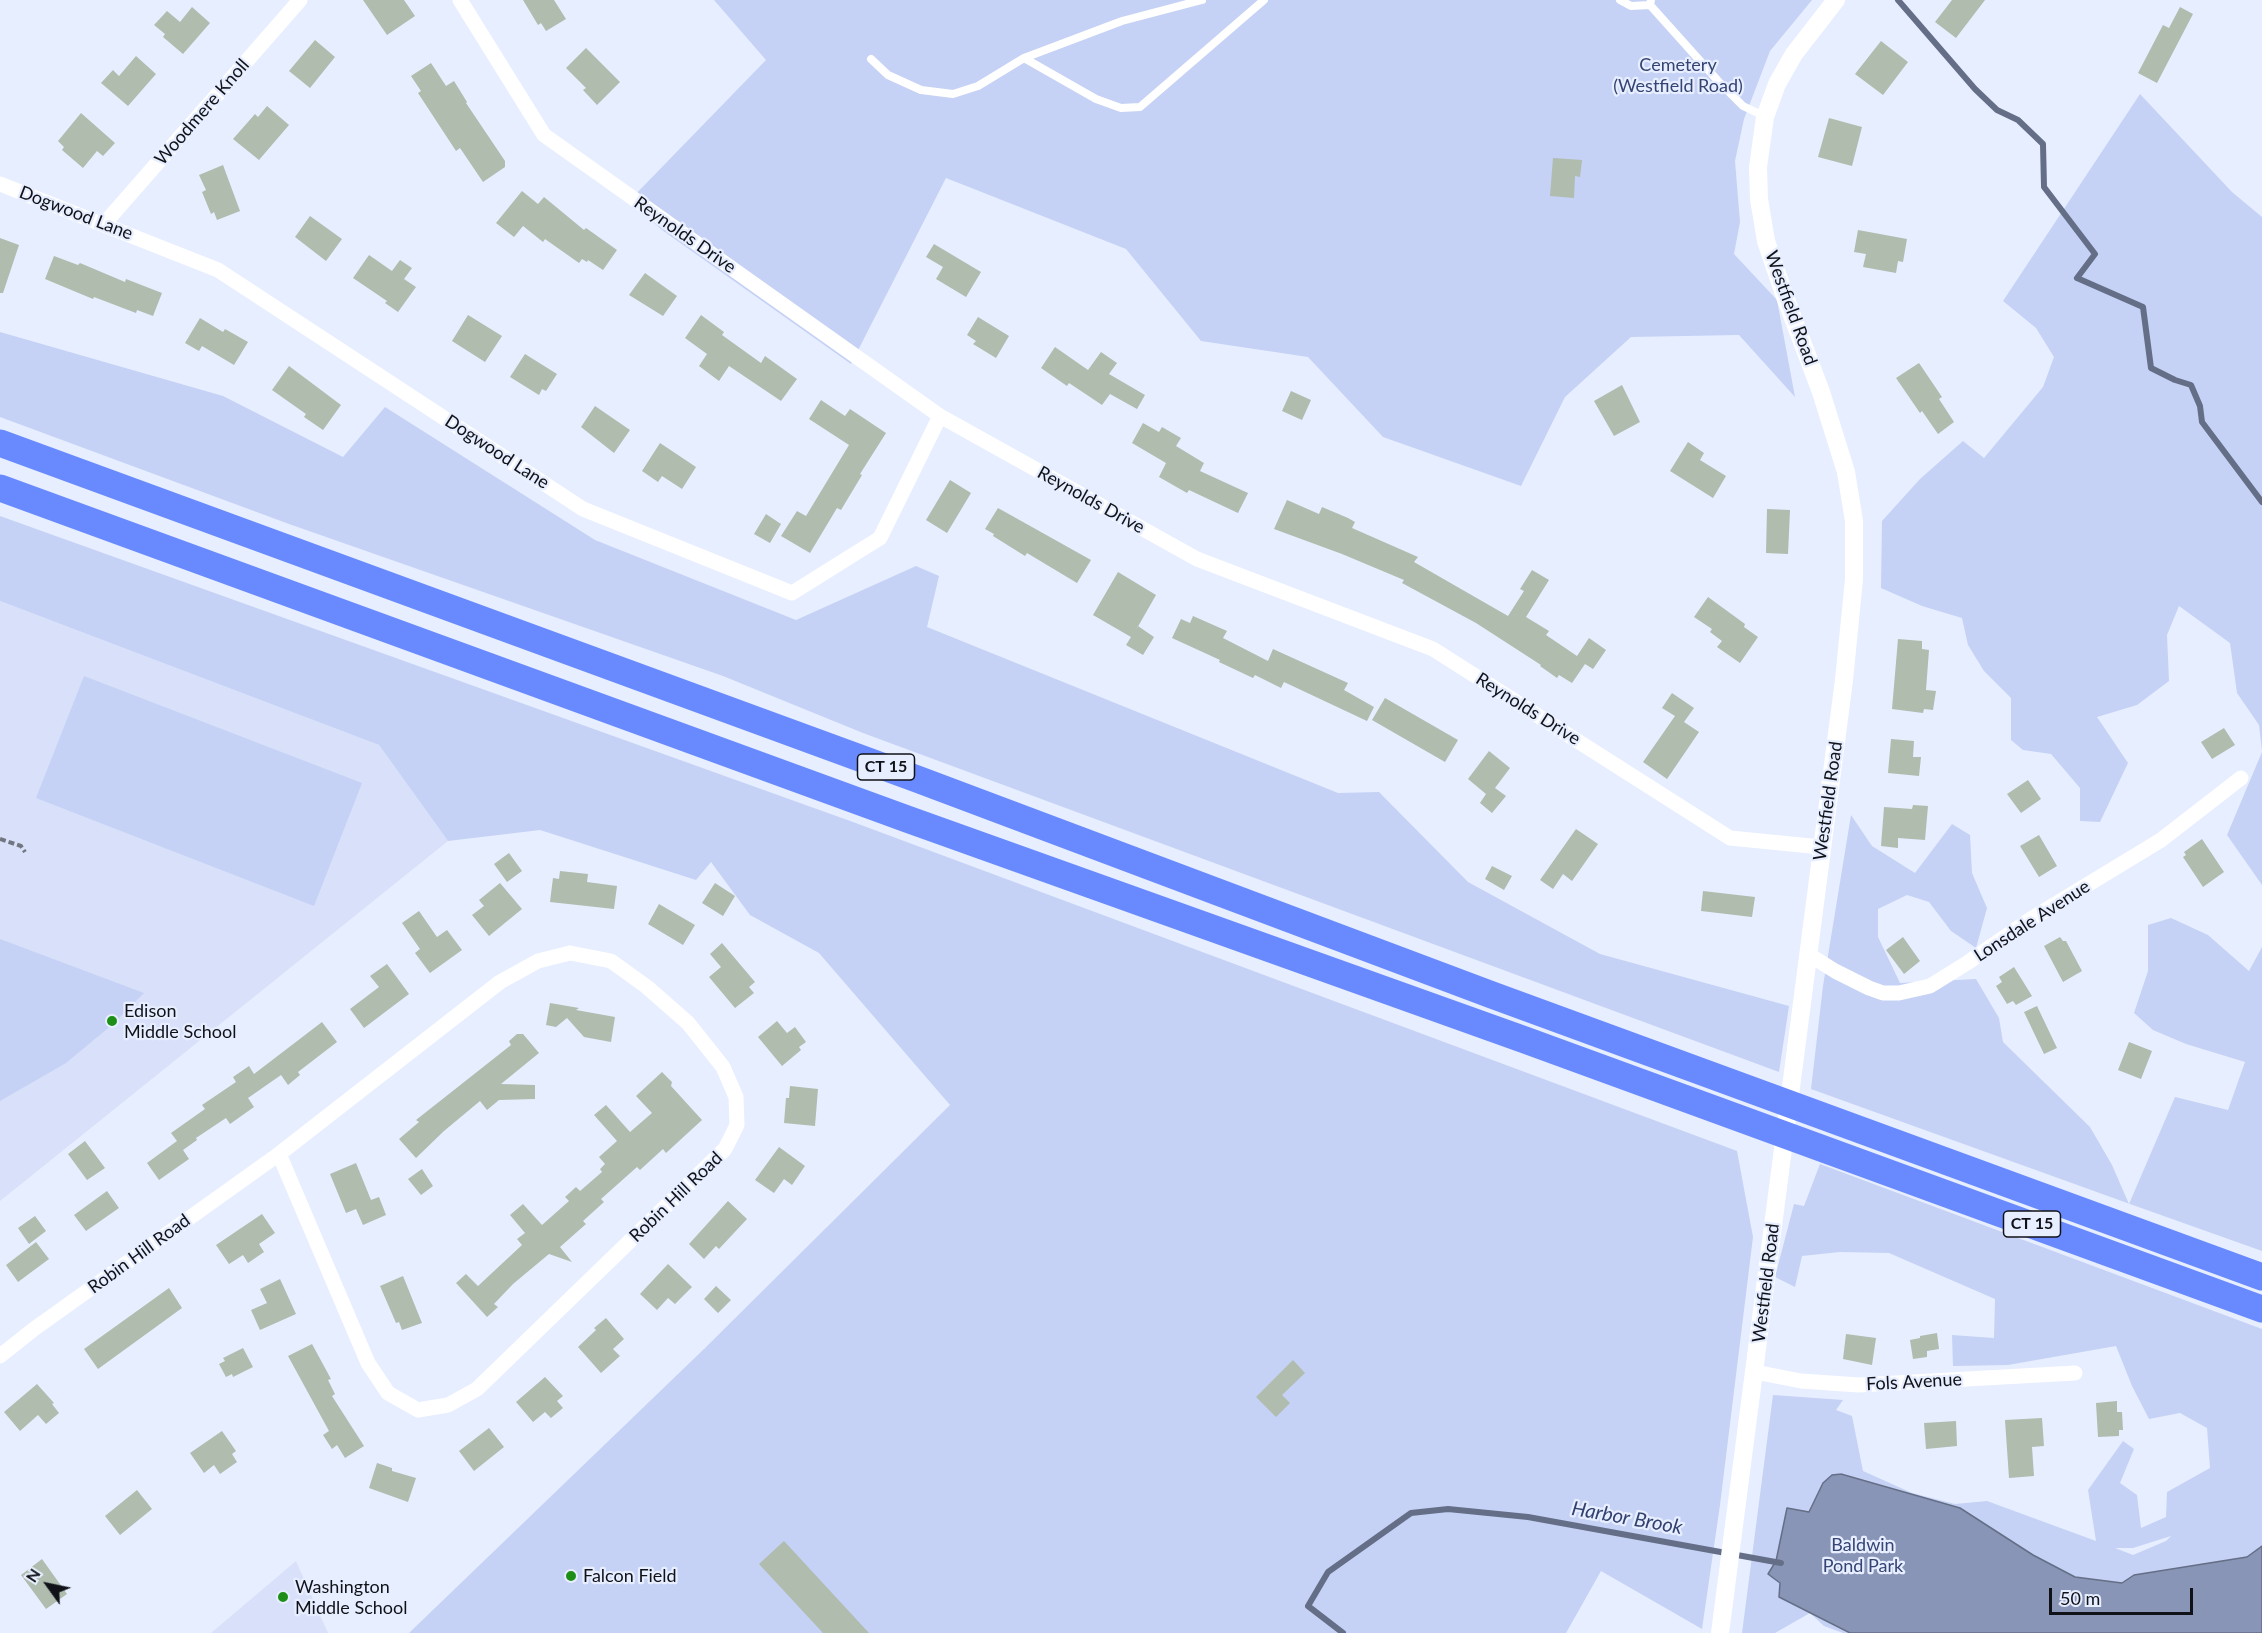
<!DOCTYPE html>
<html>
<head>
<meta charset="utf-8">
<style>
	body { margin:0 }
	#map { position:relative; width:2262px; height:1633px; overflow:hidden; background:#e7eeff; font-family:Lato,sans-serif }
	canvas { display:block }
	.north { position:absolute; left:18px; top:1555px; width:60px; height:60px; -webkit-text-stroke:4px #e7eeff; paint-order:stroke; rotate:303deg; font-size:16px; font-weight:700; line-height:24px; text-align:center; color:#101218 }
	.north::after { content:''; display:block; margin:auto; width:21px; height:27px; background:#101218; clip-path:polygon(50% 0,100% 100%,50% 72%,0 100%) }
	.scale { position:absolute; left:2049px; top:1588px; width:144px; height:27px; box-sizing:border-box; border:3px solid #101218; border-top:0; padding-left:8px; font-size:18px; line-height:21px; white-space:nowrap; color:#101218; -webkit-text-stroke:4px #e7eeff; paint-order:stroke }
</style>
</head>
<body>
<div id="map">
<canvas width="2262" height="1633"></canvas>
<div class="north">N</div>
<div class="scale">50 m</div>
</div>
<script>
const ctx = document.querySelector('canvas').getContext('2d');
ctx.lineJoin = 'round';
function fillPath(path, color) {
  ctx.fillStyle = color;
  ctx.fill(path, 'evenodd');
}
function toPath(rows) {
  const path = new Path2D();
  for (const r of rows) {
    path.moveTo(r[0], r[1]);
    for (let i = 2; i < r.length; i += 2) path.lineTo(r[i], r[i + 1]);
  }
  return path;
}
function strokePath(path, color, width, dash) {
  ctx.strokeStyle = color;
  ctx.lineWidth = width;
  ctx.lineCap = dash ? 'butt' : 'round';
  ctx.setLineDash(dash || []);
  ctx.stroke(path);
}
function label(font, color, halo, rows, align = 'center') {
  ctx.font = font + ' Lato,sans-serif';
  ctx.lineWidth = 4.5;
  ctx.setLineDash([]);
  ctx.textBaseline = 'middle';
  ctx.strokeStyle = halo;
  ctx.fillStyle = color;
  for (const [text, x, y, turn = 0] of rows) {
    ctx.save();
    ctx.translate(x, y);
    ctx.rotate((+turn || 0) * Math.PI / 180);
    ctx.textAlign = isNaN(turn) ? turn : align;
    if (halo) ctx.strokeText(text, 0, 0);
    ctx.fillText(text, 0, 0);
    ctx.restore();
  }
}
fillPath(toPath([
	[0,601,379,745,448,841,0,1201],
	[296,1561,328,1633,211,1633]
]), '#d8e1f9');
fillPath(toPath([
	[714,0,1812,0,1770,51,1744,119,1735,161,1740,222,1734,254,1777,300,1795,397,1739,335,1631,337,1565,397,1521,486,1383,437,1308,357,1201,341,1126,249,946,178,851,364,662,230,629,201,766,60],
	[2140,94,2232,192,2262,217,2262,751,2259,725,2237,693,2230,643,2179,606,2167,635,2169,681,2137,705,2097,717,2128,763,2100,822,2080,821,2080,788,2051,754,2023,750,2011,740,2011,698,1984,671,1968,645,1962,618,1922,606,1881,588,1882,521,1920,479,1963,441,1984,458,2043,387,2054,357,2036,328,2003,301],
	[0,332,223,396,343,457,385,407,595,540,796,620,916,566,939,576,927,627,1338,793,1379,792,1468,882,1600,954,1789,1006,1779,1072,863,733,723,676,289,524,0,417],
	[0,516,853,822,1737,1151,1753,1237,1720,1505,1702,1629,1601,1571,1566,1633,409,1633,704,1349,950,1105,819,953,750,915,711,862,696,880,540,830,448,841,379,745,0,601],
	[84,676,362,783,314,906,36,798],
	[2262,752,2262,885,2227,835],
	[1851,815,1872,846,1915,873,1952,824,1970,835,1972,873,1987,908,1976,948,1951,931,1929,902,1907,895,1878,909,1878,937,1900,983,1976,979,1999,1018,2003,1042,2090,1127,2112,1165,2129,1204,2175,1097,2228,1110,2245,1062,2186,1044,2153,1030,2134,1013,2148,971,2148,925,2171,918,2208,935,2249,971,2262,947,2262,1251,2130,1204,1811,1089,1823,986],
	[0,939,144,993,113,1024,66,1063,0,1101],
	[1820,1164,2262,1329,2262,1633,1843,1633,1824,1626,1810,1613,1775,1633,1742,1633,1773,1395,1843,1400,1836,1410,1852,1416,1863,1471,1912,1493,1955,1504,1987,1501,2096,1541,2088,1490,2123,1441,2134,1449,2120,1483,2137,1495,2141,1528,2166,1517,2167,1492,2210,1468,2207,1428,2180,1413,2149,1419,2132,1386,2116,1346,2008,1365,1953,1366,1952,1335,1994,1338,1995,1299,1889,1253,1840,1252,1802,1256,1795,1287,1775,1277,1794,1204,1804,1206],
	[2171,1536,2166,1541,2133,1555,2115,1548,2133,1548]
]), '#c5d2f5');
const water = toPath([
	[1841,1474,1960,1508,2033,1555,2075,1577,2122,1583,2134,1575,2247,1557,2262,1546,2262,1633,1850,1633,1779,1597,1780,1583,1768,1574,1776,1561,1787,1508,1809,1512,1823,1483,1832,1475,1841,1474]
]);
fillPath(water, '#8995b6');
strokePath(water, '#656e87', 1.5);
strokePath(toPath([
	[1898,0,1975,89,1997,110,2018,120,2043,144,2044,187,2095,254,2077,278,2143,307,2151,368,2175,380,2191,385,2200,406,2202,422,2262,502],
	[1343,1633,1308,1606,1328,1572,1411,1513,1448,1509,1528,1517,1781,1563]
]), '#656e87', 6);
fillPath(toPath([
	[363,0,404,0,415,16,387,35],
	[523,0,554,0,566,19,546,31,541,23,538,25],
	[1952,0,1985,0,1956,38,1935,22],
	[192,7,210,23,183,54,163,37,165,34,154,25,167,11,180,22],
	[2180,7,2193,14,2157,83,2138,73,2163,25,2169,28],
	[315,40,335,57,310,88,289,71],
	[1881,41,1908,62,1883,95,1855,74],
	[586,48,620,82,597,105,583,90,586,88,566,68],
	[136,56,156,74,128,106,101,83,113,70,119,76],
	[431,63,446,86,454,81,467,102,466,103,505,161,505,167,483,182,460,148,456,151,418,93,421,91,411,76],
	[267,106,289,125,259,160,233,139,255,114,258,117],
	[81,113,115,143,103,156,97,151,83,168,62,150,64,147,58,141],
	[1829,118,1862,127,1852,166,1818,157],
	[1553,158,1582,160,1580,177,1575,176,1574,198,1550,196],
	[223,165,240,211,217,220,214,212,211,214,202,192,206,190,199,175],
	[522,191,538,204,544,197,584,230,586,228,617,250,603,270,588,260,587,262,582,259,579,263,545,239,543,242,523,226,514,237,496,223],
	[310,216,342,239,326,261,295,237],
	[1858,230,1907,239,1903,262,1898,261,1896,273,1863,267,1866,254,1854,252],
	[0,238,19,245,3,293,0,293],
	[934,244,981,272,966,297,936,279,943,267,926,257],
	[369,255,392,271,400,260,412,268,404,279,416,287,398,312,385,303,387,301,353,278],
	[54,256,78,265,80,263,125,282,126,279,162,293,153,316,137,310,136,313,94,297,93,299,45,279],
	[645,273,677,296,663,316,629,295],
	[468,315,502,336,485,362,452,341],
	[701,315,724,332,722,335,761,363,765,356,797,379,781,401,729,366,719,381,699,366,707,354,685,338],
	[978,317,1009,336,996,358,973,344,976,341,967,335],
	[200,318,223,332,225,329,248,342,234,365,202,346,199,351,185,343],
	[1055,347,1088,370,1101,352,1117,363,1109,374,1145,395,1137,409,1110,394,1102,405,1069,383,1067,386,1041,368],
	[525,354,557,374,546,391,542,389,539,395,510,377],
	[1919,363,1942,397,1939,399,1954,422,1938,434,1922,411,1920,413,1896,378],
	[289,366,341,405,323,430,304,417,306,414,272,390],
	[1622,385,1640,422,1614,436,1594,401],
	[1291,391,1311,400,1302,420,1282,411],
	[821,400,845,416,850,409,886,433,860,474,862,475,841,510,837,508,810,553,781,536,797,511,806,516,849,445,809,419],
	[595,406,630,430,614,453,581,427],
	[1143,423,1159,432,1162,427,1181,438,1176,446,1204,463,1200,471,1248,493,1238,513,1189,490,1187,493,1159,477,1166,463,1132,443],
	[1688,442,1704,453,1700,460,1726,476,1713,498,1670,471],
	[660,443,696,467,682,489,662,476,658,482,642,471],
	[950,480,971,493,947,533,926,520],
	[1287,500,1319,514,1322,507,1348,518,1355,522,1352,528,1418,557,1414,562,1508,616,1524,591,1520,589,1532,570,1549,580,1526,617,1549,631,1546,635,1577,656,1589,638,1606,650,1593,669,1585,664,1572,683,1559,675,1557,678,1540,666,1541,665,1476,623,1402,583,1404,580,1342,554,1274,529],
	[998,508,1091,560,1077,583,1027,553,1025,556,993,536,994,534,985,529],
	[1767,509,1790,510,1788,554,1766,553],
	[766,514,781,524,770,543,754,534],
	[1118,572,1156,595,1136,630,1138,626,1154,637,1143,655,1126,645,1131,637,1093,615],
	[1708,597,1745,624,1744,627,1758,637,1740,663,1717,647,1722,641,1710,632,1712,629,1694,617],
	[1193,616,1227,631,1223,638,1268,661,1273,649,1348,683,1344,690,1374,707,1367,721,1284,682,1281,688,1255,675,1253,678,1219,662,1220,660,1172,638,1181,619,1190,623],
	[1898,639,1922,641,1922,649,1929,650,1926,690,1936,691,1933,710,1924,709,1923,713,1892,709],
	[1672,693,1694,708,1684,722,1699,732,1667,779,1643,762,1675,716,1662,708],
	[1385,698,1458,740,1445,762,1372,720],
	[2224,728,2235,745,2212,759,2201,742],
	[1891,739,1914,741,1913,757,1921,757,1919,776,1888,773],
	[1489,751,1510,768,1495,788,1506,796,1492,813,1480,803,1486,794,1468,779],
	[2028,780,2041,799,2021,813,2007,794],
	[1913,805,1928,806,1925,840,1898,838,1898,848,1881,846,1884,807,1912,809],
	[1576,829,1598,844,1572,881,1563,874,1553,889,1540,880],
	[2039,835,2057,866,2039,877,2020,846],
	[2202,839,2224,872,2203,887,2183,857,2186,855,2184,852],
	[509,853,522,871,507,882,494,864],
	[1492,866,1512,876,1504,890,1485,879],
	[560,871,588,874,587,882,617,886,614,909,550,902,553,878,559,879],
	[500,883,522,909,489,936,472,915,484,906,479,900],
	[715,883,735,896,723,916,702,903],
	[1703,891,1755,897,1752,917,1701,911],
	[659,904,695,925,683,945,648,924],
	[419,911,437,937,447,930,462,950,430,973,415,953,420,949,402,923],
	[1903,937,1920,961,1904,974,1886,950],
	[2060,937,2063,941,2066,941,2082,971,2063,982,2044,946],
	[722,943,755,982,749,987,754,993,735,1008,709,977,721,967,710,954],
	[387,964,409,994,364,1028,350,1009,379,987,370,976],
	[2014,967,2032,996,2016,1005,2013,1001,2007,1004,1996,986,2002,982,1999,977],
	[550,1003,579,1008,576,1010,615,1017,611,1042,584,1037,567,1018,556,1027,546,1025],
	[2037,1006,2057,1048,2044,1054,2024,1012],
	[777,1021,787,1033,795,1027,806,1042,799,1047,801,1050,782,1066,758,1037],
	[322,1022,337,1042,298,1072,300,1075,288,1085,281,1075,248,1098,254,1107,230,1124,226,1118,196,1138,197,1140,183,1150,189,1159,159,1180,147,1163,177,1141,171,1133,205,1109,202,1105,236,1082,233,1077,249,1066,254,1074],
	[517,1034,523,1034,539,1053,501,1084,535,1085,535,1099,499,1100,487,1110,480,1101,444,1131,416,1158,399,1139,419,1122,416,1120,511,1045,509,1041],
	[2129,1042,2152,1051,2141,1079,2118,1070],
	[662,1072,672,1082,671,1086,702,1120,666,1153,663,1149,640,1170,637,1167,601,1199,604,1202,583,1221,586,1224,560,1247,572,1262,549,1254,513,1284,494,1304,498,1307,487,1317,456,1283,466,1274,478,1286,522,1245,517,1239,525,1233,510,1215,523,1204,542,1225,569,1201,565,1197,576,1187,580,1191,602,1172,600,1169,605,1164,599,1157,617,1141,594,1115,606,1105,630,1132,652,1113,636,1096],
	[790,1086,818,1089,815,1126,784,1123,786,1098,789,1098],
	[85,1141,105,1168,87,1180,68,1154],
	[779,1147,805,1166,792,1185,784,1179,774,1193,755,1180],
	[356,1163,371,1200,379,1197,386,1215,363,1225,356,1209,346,1213,330,1174],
	[422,1169,433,1186,421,1195,408,1179],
	[107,1191,119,1208,86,1231,74,1215],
	[728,1201,747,1219,719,1249,716,1246,704,1259,689,1244],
	[262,1214,275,1233,259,1244,264,1252,248,1263,243,1255,229,1264,216,1245],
	[35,1216,46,1231,29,1244,18,1228],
	[36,1242,49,1259,18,1282,6,1265],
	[668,1264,692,1287,675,1304,668,1298,657,1310,640,1294],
	[403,1276,422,1323,402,1330,399,1322,396,1323,380,1286],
	[280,1279,296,1314,260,1330,251,1310,267,1303,260,1289],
	[716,1286,731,1300,718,1313,704,1299],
	[169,1288,182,1308,98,1369,84,1349],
	[606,1318,624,1339,613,1349,620,1356,601,1373,578,1347,596,1330,594,1328],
	[1937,1333,1939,1349,1927,1351,1927,1357,1913,1359,1910,1340,1920,1338,1920,1336],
	[1846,1334,1876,1338,1872,1365,1843,1359],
	[312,1344,331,1379,328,1380,335,1394,332,1396,364,1446,345,1458,337,1445,332,1449,323,1435,329,1431,288,1356],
	[243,1348,253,1367,233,1377,232,1374,226,1377,219,1364,225,1361,223,1358],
	[1293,1360,1305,1373,1282,1395,1290,1403,1276,1417,1256,1397],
	[545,1377,563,1396,557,1401,563,1408,551,1418,545,1412,533,1422,516,1402],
	[37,1384,54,1403,52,1404,59,1413,46,1424,38,1415,20,1431,4,1412],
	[2117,1401,2117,1412,2122,1412,2123,1430,2119,1430,2119,1436,2098,1437,2096,1403],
	[2042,1418,2044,1446,2032,1447,2034,1476,2009,1478,2005,1420],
	[1956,1421,1957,1446,1926,1449,1924,1423],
	[489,1428,504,1447,474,1471,459,1451],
	[222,1431,236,1451,232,1454,237,1462,220,1474,214,1465,204,1473,190,1453],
	[377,1463,392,1468,392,1471,416,1478,408,1502,369,1488],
	[137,1490,152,1509,120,1535,105,1516],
	[784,1541,869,1633,823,1633,759,1564],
	[42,1559,67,1594,46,1609,21,1575]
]), '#afbcae');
strokePath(toPath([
	[0,839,21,846,25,852]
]), '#727681', 4, [6, 3]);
strokePath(toPath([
	[1620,0,1631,6,1650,5],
	[1651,0,1650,5,1719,82,1743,106,1764,116],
	[1024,58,1122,21,1202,0],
	[871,59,888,75,921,90,953,94,978,86,1024,58,1096,99,1121,108,1140,107,1264,0]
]), '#fff', 8);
strokePath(toPath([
	[460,0,544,135,940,416,1197,559,1433,649,1730,838,1821,847],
	[0,184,218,270,583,509,792,593,880,538,940,416],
	[104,224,300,0],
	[570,953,611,961,647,987,688,1023,723,1067,736,1097,737,1125,725,1149,477,1389,448,1405,418,1410,388,1393,368,1363,279,1154,500,982,538,961,570,953],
	[1808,954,1835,971,1869,988,1883,993,1899,993,1930,986,1967,963,2031,919,2161,840,2241,778],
	[0,1356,34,1329,279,1154],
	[1755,1372,1801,1381,1859,1385,2075,1373]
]), '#fff', 15);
strokePath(toPath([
	[1720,1633,1844,680,1854,579,1854,521,1846,472,1821,392,1784,294,1766,241,1759,199,1758,167,1765,117,1777,84,1794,54,1836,0]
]), '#fff', 18);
strokePath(toPath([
	[0,443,917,779,1492,995,2262,1277],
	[0,488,907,819,1525,1040,2262,1309]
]), '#698afe', 27);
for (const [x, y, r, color] of [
	[112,1021,6,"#1d8f17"],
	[571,1576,6,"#1d8f17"],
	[283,1597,6,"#1d8f17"]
]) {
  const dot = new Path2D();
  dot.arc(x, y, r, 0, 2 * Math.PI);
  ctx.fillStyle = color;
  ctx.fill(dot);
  strokePath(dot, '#e7eeff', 2);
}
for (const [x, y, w] of [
	[886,767,57],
	[2032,1224,57]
]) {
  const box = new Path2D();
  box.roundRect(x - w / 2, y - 13, w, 26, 4.5);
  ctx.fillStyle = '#e7eeff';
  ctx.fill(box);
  strokePath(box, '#101218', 1.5);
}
label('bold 16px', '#101218', null, [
	["CT 15",886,767],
	["CT 15",2032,1224]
]);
label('18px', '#354473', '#e7eeff', [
	["Cemetery",1678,65],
	["(Westfield Road)",1678,86],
	["Baldwin",1863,1545],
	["Pond Park",1863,1566]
]);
label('18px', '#101218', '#e7eeff', [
	["Woodmere Knoll",202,112,-49],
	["Dogwood Lane",76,213,21],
	["Reynolds Drive",685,235,35],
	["Westfield Road",1791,308,70],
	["Dogwood Lane",497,452,33],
	["Reynolds Drive",1091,500,29],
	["Reynolds Drive",1528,709,32],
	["Westfield Road",1828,801,-82],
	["Lonsdale Avenue",2032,921,-33],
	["Robin Hill Road",676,1197,-44],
	["Robin Hill Road",139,1254,-36],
	["Westfield Road",1766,1283,-83],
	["Fols Avenue",1914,1382,-3]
]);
label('18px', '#101218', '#e7eeff', [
	["Edison",124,1011],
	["Middle School",124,1032],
	["Falcon Field",583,1576],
	["Washington",295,1587],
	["Middle School",295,1608]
], 'left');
label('italic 20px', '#32416f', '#e7eeff', [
	["Harbor Brook",1627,1518,10]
]);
</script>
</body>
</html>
